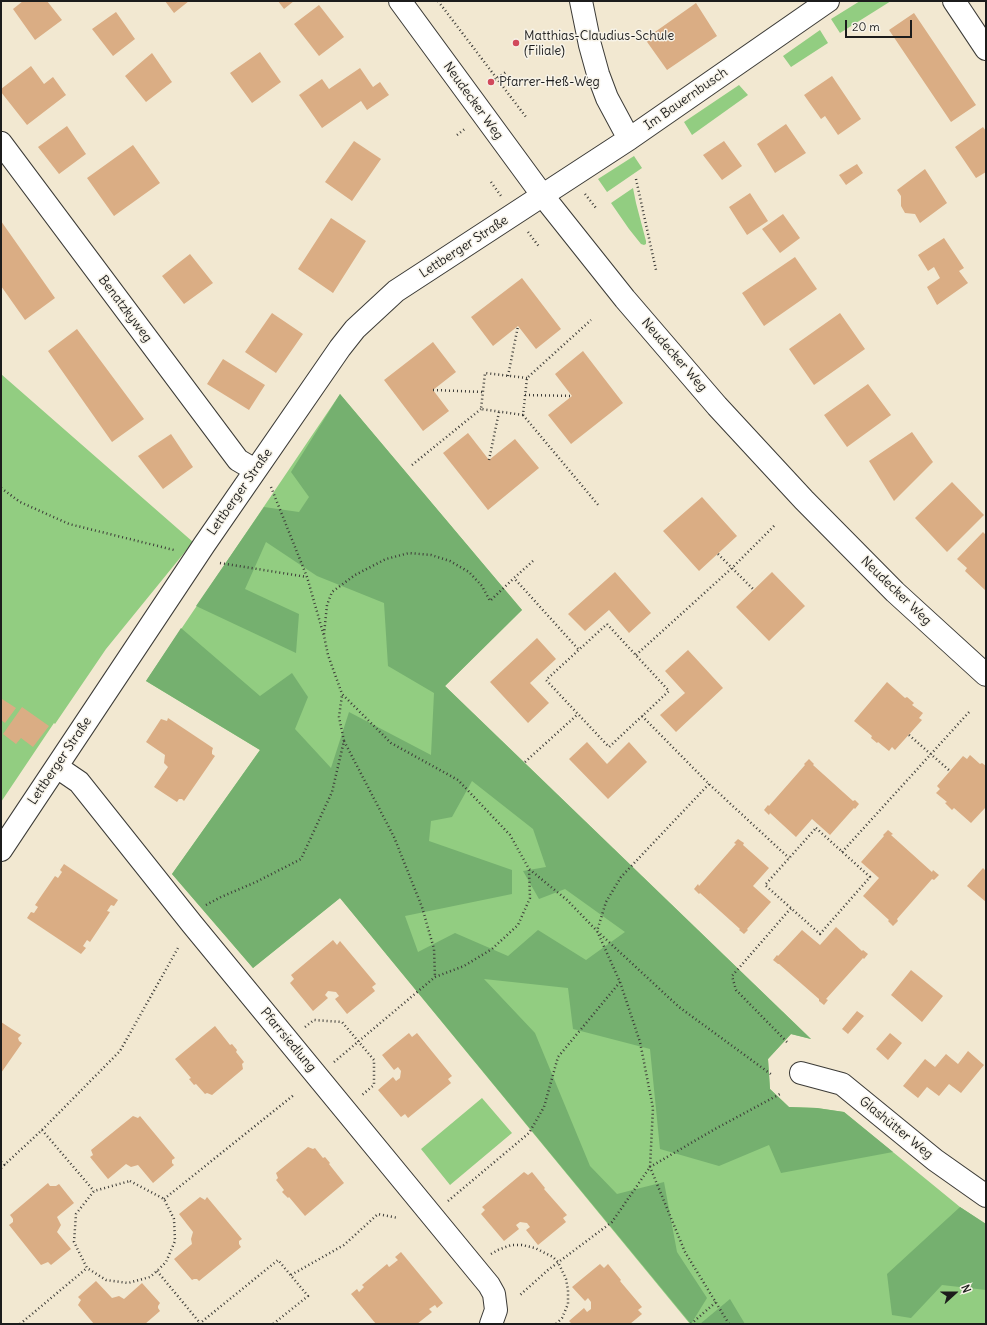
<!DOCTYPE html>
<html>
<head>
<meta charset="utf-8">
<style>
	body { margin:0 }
	#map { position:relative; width:987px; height:1325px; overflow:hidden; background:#f2e8d1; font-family:Delius,sans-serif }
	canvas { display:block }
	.frame { position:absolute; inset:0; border:2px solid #1c1c1c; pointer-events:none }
	.north { position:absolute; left:935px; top:1273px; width:40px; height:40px; -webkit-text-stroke:3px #f7f3e8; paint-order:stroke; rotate:69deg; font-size:11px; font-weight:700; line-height:16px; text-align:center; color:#1c1c1c }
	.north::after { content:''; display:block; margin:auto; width:14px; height:18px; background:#1c1c1c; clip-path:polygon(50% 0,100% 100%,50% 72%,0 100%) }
	.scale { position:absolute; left:845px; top:20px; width:67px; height:18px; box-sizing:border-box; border:2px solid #1c1c1c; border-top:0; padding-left:5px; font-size:12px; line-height:14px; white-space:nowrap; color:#1c1c1c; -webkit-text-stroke:3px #f7f3e8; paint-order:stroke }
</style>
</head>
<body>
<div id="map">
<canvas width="987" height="1325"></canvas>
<div class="frame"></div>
<div class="north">N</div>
<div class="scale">20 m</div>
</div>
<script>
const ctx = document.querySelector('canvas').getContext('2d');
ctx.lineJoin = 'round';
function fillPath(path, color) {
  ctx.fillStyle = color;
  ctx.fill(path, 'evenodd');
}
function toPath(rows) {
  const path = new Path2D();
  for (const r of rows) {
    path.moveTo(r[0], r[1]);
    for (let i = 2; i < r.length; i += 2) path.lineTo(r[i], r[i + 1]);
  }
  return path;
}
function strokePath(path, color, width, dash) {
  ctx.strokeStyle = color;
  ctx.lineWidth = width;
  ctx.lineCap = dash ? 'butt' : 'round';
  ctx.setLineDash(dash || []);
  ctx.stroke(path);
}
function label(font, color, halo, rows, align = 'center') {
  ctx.font = font + ' Delius,sans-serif';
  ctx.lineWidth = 3;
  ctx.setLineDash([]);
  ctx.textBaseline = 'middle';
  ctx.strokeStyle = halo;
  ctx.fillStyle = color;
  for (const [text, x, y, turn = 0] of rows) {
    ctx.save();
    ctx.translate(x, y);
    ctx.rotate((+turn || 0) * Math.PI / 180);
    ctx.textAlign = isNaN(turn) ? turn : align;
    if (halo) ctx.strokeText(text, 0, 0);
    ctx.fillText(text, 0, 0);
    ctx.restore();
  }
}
fillPath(toPath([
	[860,1,891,1,840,33,831,19],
	[820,30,828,43,791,67,783,56],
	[739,85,748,95,692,135,684,122],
	[634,156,642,168,607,192,598,179],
	[633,188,636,203,646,241,646,244,644,245,641,244,629,229,611,203],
	[1,374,193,542,106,649,55,724,54,723,1,802],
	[340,394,522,610,445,686,811,1039,791,1034,768,1059,770,1089,789,1107,817,1108,844,1112,960,1207,986,1224,986,1324,690,1324,340,898,253,968,172,874,260,750,146,681],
	[482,1098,512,1133,450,1185,421,1149]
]), '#92cd81');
fillPath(toPath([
	[340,394,522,610,445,686,811,1039,791,1034,768,1059,770,1089,789,1107,817,1108,844,1112,893,1152,781,1173,769,1145,719,1166,660,1149,650,1049,573,1029,568,988,484,979,535,1033,590,1166,617,1194,664,1182,677,1252,707,1298,691,1324,340,898,253,968,172,874,260,750,146,681,181,628,260,696,292,673,308,697,295,729,331,768,349,712,431,755,434,693,388,666,384,603,317,576,266,542,245,589,299,614,296,653,196,606,264,507,299,512,309,497,291,472],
	[472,781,533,829,546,867,523,871,539,899,565,889,625,932,586,960,538,930,508,956,455,933,418,952,405,916,512,894,512,870,429,841,431,821,452,817],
	[960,1207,986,1224,986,1290,942,1285,911,1318,892,1315,887,1274],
	[730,1299,745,1324,700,1324]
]), '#75b06f');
fillPath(toPath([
	[23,1,47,1,62,20,35,40,13,9],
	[165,1,189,1,174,13],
	[278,1,294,1,284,9],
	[696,3,717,36,667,70,645,39],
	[319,5,344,37,319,56,294,24],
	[116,12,135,39,113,56,92,29],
	[914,13,976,105,951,122,889,30],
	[260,52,281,82,252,103,230,73],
	[152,53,172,82,146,102,125,76],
	[31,66,44,84,53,77,66,95,27,125,1,92,1,89],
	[360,68,373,87,380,82,389,95,367,110,361,101,322,128,299,95,322,79,329,89],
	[832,76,861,119,838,135,825,116,821,119,804,95],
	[786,124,806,153,775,173,757,144],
	[67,126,86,154,59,174,38,147],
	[983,127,986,131,986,172,976,178,955,147],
	[354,141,381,159,352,201,325,182],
	[724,141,742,166,722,180,703,155],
	[133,145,160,183,114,216,87,178],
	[857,164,863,173,846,185,839,175],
	[925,169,947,203,920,223,915,214,905,213,901,206,901,196,897,190],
	[750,193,768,221,747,235,729,207],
	[783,214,800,238,780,253,762,229],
	[331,218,366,241,333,293,298,269],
	[1,221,55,298,25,320,1,286],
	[944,238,964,268,959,271,968,283,937,305,927,287,940,278,934,267,928,271,918,255],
	[190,254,213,283,184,304,162,276],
	[795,257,817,289,764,326,742,293],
	[522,278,561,329,536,349,518,326,493,346,471,317],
	[272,313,303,334,276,373,245,352],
	[840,313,865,349,814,385,789,349],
	[77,329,144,419,112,442,48,351],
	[433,342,456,372,433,390,449,411,423,431,384,380],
	[583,351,623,403,571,444,548,415,572,396,555,374],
	[223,359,265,385,249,410,207,384],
	[868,384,891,415,847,447,824,415],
	[912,432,933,462,894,501,869,461],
	[468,433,489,460,515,439,539,468,488,510,443,453],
	[171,434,193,467,163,489,138,456],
	[952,482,984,515,947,552,915,518],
	[702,497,737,536,699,571,663,531],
	[983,532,986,535,986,591,965,571,967,568,957,559],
	[615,572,651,613,629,633,609,610,585,631,568,614],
	[772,572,805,606,769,641,736,607],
	[537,638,556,659,530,683,549,703,528,723,490,682],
	[688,650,723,688,676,732,660,715,685,693,665,671],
	[887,682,905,698,907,697,914,703,912,705,923,713,919,718,922,720,895,750,892,747,889,751,878,742,877,743,871,738,872,736,854,721],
	[2,699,16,708,5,723,1,720,1,701],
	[22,707,49,726,33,747,21,738,16,744,3,734],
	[168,718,213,748,212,751,212,754,215,756,184,801,182,799,179,799,177,802,154,787,168,767,164,763,165,755,146,742,161,719,167,721],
	[587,742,607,764,629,742,647,762,608,799,569,759],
	[970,755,980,764,982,763,986,766,986,807,971,823,954,808,952,810,945,803,947,802,936,793,940,789,937,786,963,756,967,759],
	[809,759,814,764,813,765,853,801,855,800,859,804,855,809,854,808,830,835,812,819,796,837,770,813,769,815,764,810,768,805,769,806,805,765,804,764],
	[888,830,893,834,891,835,932,872,933,870,939,875,934,880,932,879,897,919,898,921,893,926,888,921,889,920,863,896,879,878,861,862,884,836,883,835],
	[738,839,744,843,743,845,769,868,753,886,771,902,747,929,748,930,744,934,739,930,740,929,700,893,699,894,694,889,698,884,699,886,736,844,734,843],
	[64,864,118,900,114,906,111,905,107,911,110,912,90,942,87,940,83,946,86,948,81,954,27,918,31,912,34,913,38,907,35,905,55,876,58,878,62,872,60,870],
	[983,868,986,871,986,902,967,886],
	[836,927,862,951,863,950,868,954,864,959,863,958,826,999,828,1000,824,1005,819,1001,819,999,779,964,778,964,773,960,777,955,778,956,802,930,820,945],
	[333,940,337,945,340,941,376,984,372,987,375,991,347,1014,335,999,339,996,336,992,328,991,325,995,328,998,313,1011,290,983,294,979,291,975],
	[911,970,943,996,922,1022,891,995],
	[857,1011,864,1016,848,1034,842,1029],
	[1,1022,21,1035,18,1038,19,1041,22,1043,1,1073],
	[215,1026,230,1045,232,1044,237,1050,236,1052,244,1062,242,1064,243,1069,212,1095,207,1093,205,1094,196,1084,194,1085,189,1079,191,1078,175,1059],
	[409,1033,412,1037,417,1033,452,1076,448,1079,451,1083,408,1118,405,1114,401,1117,378,1090,393,1077,396,1081,400,1078,401,1071,398,1067,394,1070,382,1055],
	[890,1033,902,1043,888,1060,876,1049],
	[968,1051,984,1065,961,1093,949,1084,939,1096,927,1087,918,1098,903,1086,925,1059,935,1067,946,1054,958,1064],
	[133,1116,138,1118,140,1116,175,1158,172,1160,172,1163,174,1165,153,1183,138,1165,131,1167,126,1164,108,1179,90,1157,93,1155,91,1150],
	[308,1147,313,1149,315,1148,323,1158,325,1157,330,1163,329,1164,344,1183,305,1216,289,1197,288,1198,282,1192,284,1190,276,1180,278,1178,276,1173],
	[524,1172,528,1175,532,1172,545,1188,544,1189,567,1215,563,1218,566,1222,538,1245,526,1230,530,1227,527,1223,520,1222,516,1225,519,1229,504,1241,481,1214,485,1210,482,1207],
	[48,1183,50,1186,56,1186,59,1184,74,1203,57,1217,61,1225,57,1232,71,1249,51,1265,48,1262,41,1265,9,1225,13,1222,13,1219,10,1215],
	[200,1197,205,1200,207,1197,242,1239,239,1241,239,1244,241,1247,199,1281,197,1279,194,1279,192,1280,174,1259,192,1244,191,1239,193,1232,179,1214],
	[401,1252,443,1303,437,1308,435,1305,429,1309,432,1312,417,1324,376,1324,351,1294,357,1289,359,1292,364,1287,362,1285,387,1264,389,1267,398,1260,395,1257],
	[600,1264,604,1268,608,1264,621,1280,620,1281,642,1307,638,1310,642,1314,630,1324,572,1324,569,1321,584,1308,587,1312,591,1309,591,1302,588,1298,585,1301,572,1287],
	[96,1281,112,1298,119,1296,124,1299,142,1283,160,1303,158,1306,158,1308,160,1311,145,1324,94,1324,78,1305,81,1300,78,1297]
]), '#daad84');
const street = toPath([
	[581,1,590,45,598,74,607,98,629,139],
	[954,1,986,49],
	[1,143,238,460,255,470],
	[57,767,79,782,192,924,489,1285,494,1294,496,1310,491,1324],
	[1,850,204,545,340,348,355,329,396,291,629,139,828,1],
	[801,1073,842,1084,935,1160,986,1196]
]);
const secondary = toPath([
	[400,1,543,196,625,299,717,406,804,500,895,592,986,675]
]);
strokePath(street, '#3c3b37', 24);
strokePath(secondary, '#3c3b37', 24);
strokePath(toPath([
	[438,1,526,117],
	[491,82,506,72],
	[457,135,466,128],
	[636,179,656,270],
	[491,182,501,196],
	[585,194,596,208],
	[528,232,540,248],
	[508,376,518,326],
	[527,378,485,373,481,409,523,415,527,378,591,320],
	[433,390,483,392],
	[525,395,572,396],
	[523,415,599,506],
	[489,460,499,412],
	[412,465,481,409],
	[271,487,307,577,324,636,328,655,342,694,391,743,458,780,510,835,529,869,567,900,597,931,620,982,640,1042,653,1108,650,1167,612,1222,548,1270,520,1295],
	[1,488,20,502,69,524,174,550],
	[718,554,754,590],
	[533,561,514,578,579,650],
	[220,563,307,577],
	[607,624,669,691,609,747,546,680,607,624],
	[324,634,327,605,332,592,355,575,386,559,409,553,431,555,450,561,469,572,482,586,490,601,514,578],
	[636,655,732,568,776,524],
	[642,716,709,784,789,858],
	[909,735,950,771],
	[344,741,394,837,422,907,434,949,435,977],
	[525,762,578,714],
	[709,784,621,877,606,902,597,931,679,1007,772,1075],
	[816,828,870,877,820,934,765,885,816,828],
	[842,852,970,711],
	[206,905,221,897,256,882,301,859,332,792,344,741,339,717,342,695],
	[305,1027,314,1020,342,1022,374,1060,374,1085,362,1095],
	[787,1042,736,990,732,976,791,908],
	[334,1062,435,977,464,966,492,949,518,925,530,898,529,870],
	[42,1130,94,1191],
	[1,1162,5,1165],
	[1,1168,42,1130,120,1051,178,948],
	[130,1181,164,1199,174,1219,175,1241,166,1262,157,1271,150,1277,128,1283,106,1280,87,1268,74,1242,76,1214,94,1191,130,1181],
	[164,1199,295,1094],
	[448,1201,529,1133,544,1107,558,1057,620,982],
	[491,1254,498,1250,511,1245,522,1245,535,1248,553,1257,558,1262,566,1279,568,1290,568,1304,562,1318,556,1324],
	[157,1271,200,1323],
	[291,1275,344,1245,378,1214,398,1218],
	[20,1324,87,1268],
	[199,1324,278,1260,308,1296,273,1324],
	[691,1324,716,1302],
	[729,1324,685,1252,650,1167,715,1129,780,1094]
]), '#3c3b37', 2.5, [1, 3]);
strokePath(street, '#fff', 22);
strokePath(secondary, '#fff', 22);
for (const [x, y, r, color] of [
	[516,43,4,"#d1495b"],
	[491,82,4,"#d1495b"]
]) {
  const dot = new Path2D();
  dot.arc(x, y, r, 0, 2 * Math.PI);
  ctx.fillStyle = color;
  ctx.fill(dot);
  strokePath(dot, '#f7f3e8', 1.5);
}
label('13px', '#1c1c1c', '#f7f3e8', [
	["Matthias-Claudius-Schule",524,36],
	["(Filiale)",524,51],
	["Pfarrer-Heß-Weg",499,82]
], 'left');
label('13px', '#1c1c1c', '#f7f3e8', [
	["Im Bauernbusch",686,99,-35],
	["Neudecker Weg",473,101,54],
	["Lettberger Straße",464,247,-33],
	["Benatzkyweg",125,309,53],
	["Neudecker Weg",674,355,49],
	["Lettberger Straße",240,492,-55],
	["Neudecker Weg",896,591,44],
	["Lettberger Straße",60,761,-56],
	["Pfarrsiedlung",288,1040,50],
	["Glashütter Weg",896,1128,39]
]);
</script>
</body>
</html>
